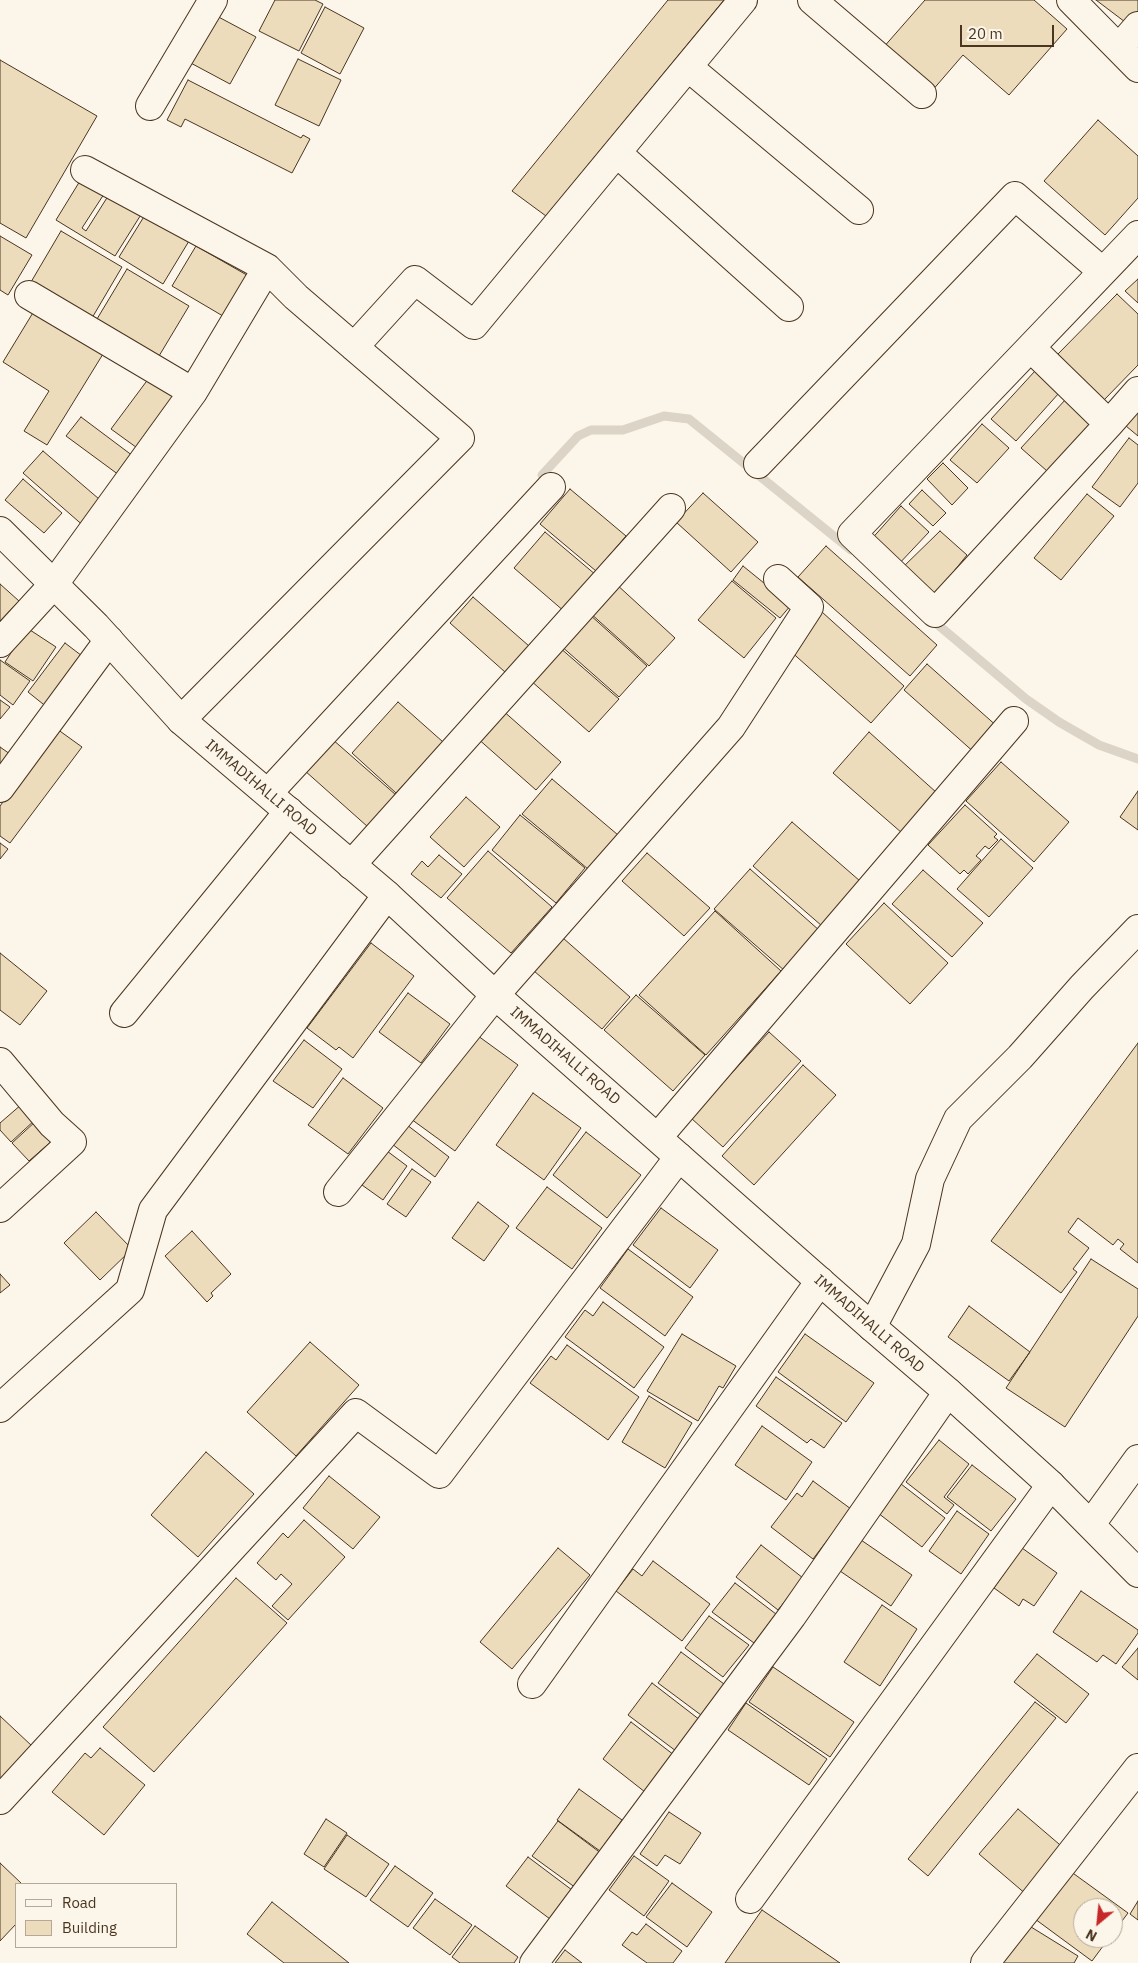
<!DOCTYPE html>
<html>
<head>
<meta charset="utf-8">
<style>
	body { margin:0 }
	#map { position:relative; width:1138px; height:1963px; overflow:hidden; background:#fbf6e9; font-family:"IBM Plex Sans",sans-serif }
	canvas { display:block }
	.legend { position:absolute; left:15px; top:1883px; width:162px; height:65px; box-sizing:border-box; background:#fbf6e9; border:1px solid #b4a999; margin:0; padding:6px 9px; list-style:none; font-size:15px; color:#4a3520 }
	.legend li { display:flex; align-items:center; gap:10px; height:25px }
	.legend b { width:25px; border:1px solid #b4a999 }
	.north { position:absolute; left:1073px; top:1898px; width:50px; height:50px; box-sizing:border-box; background:#fbf6e9; border:1px solid #b4a999; border-radius:50%; rotate:208deg; font-size:14px; font-weight:700; line-height:20px; text-align:center; color:#4a3520 }
	.north::after { content:''; display:block; margin:auto; width:18px; height:22px; background:#c62828; clip-path:polygon(50% 0,100% 100%,50% 72%,0 100%) }
	.scale { position:absolute; left:960px; top:25px; width:94px; height:22px; box-sizing:border-box; border:2px solid #4a3520; border-top:0; padding-left:6px; font-size:15px; line-height:18px; white-space:nowrap; color:#4a3520; -webkit-text-stroke:4px #fbf6e9; paint-order:stroke }
</style>
</head>
<body>
<div id="map">
<canvas width="1138" height="1963"></canvas>
<ul class="legend">
<li><b style="height:6px;background:#fbf6e9"></b>Road</li>
<li><b style="height:14px;background:#ecdcbc"></b>Building</li>
</ul>
<div class="north">N</div>
<div class="scale">20 m</div>
</div>
<script>
const ctx = document.querySelector('canvas').getContext('2d');
ctx.lineJoin = 'round';
function toPath(rows) {
  const path = new Path2D();
  for (const r of rows) {
    path.moveTo(r[0], r[1]);
    for (let i = 2; i < r.length; i += 2) path.lineTo(r[i], r[i + 1]);
  }
  return path;
}
function strokePath(path, color, width, dash) {
  ctx.strokeStyle = color;
  ctx.lineWidth = width;
  ctx.lineCap = dash ? 'butt' : 'round';
  ctx.setLineDash(dash || []);
  ctx.stroke(path);
}
function fillPath(path, color) {
  ctx.fillStyle = color;
  ctx.fill(path, 'evenodd');
}
function label(font, color, halo, rows, align = 'center') {
  ctx.font = font + ' "IBM Plex Sans",sans-serif';
  ctx.lineWidth = 4;
  ctx.setLineDash([]);
  ctx.textBaseline = 'middle';
  ctx.strokeStyle = halo;
  ctx.fillStyle = color;
  for (const [text, x, y, turn = 0] of rows) {
    ctx.save();
    ctx.translate(x, y);
    ctx.rotate((+turn || 0) * Math.PI / 180);
    ctx.textAlign = isNaN(turn) ? turn : align;
    if (halo) ctx.strokeText(text, 0, 0);
    ctx.fillText(text, 0, 0);
    ctx.restore();
  }
}
strokePath(toPath([
	[542,475,578,436,591,430,623,430,664,416,689,419,851,550],
	[931,619,1026,699,1059,722,1099,745,1138,759]
]), '#dcd4c6', 9);
const building = toPath([
	[275,0,315,0,323,4,299,51,259,31,275,0],
	[668,0,724,0,546,216,512,191,668,0],
	[925,0,1034,0,1067,29,1009,95,963,55,931,92,882,49,925,0],
	[1096,0,1138,0,1138,21,1133,28,1096,0],
	[325,7,364,28,340,74,301,53,325,7],
	[213,14,256,37,230,84,187,61,213,14],
	[298,59,341,80,319,126,275,105,298,59],
	[0,60,97,116,26,238,0,223,0,60],
	[188,80,301,138,303,135,310,139,292,173,185,119,181,127,167,120,188,80],
	[1098,120,1138,156,1138,198,1105,235,1044,181,1098,120],
	[83,176,106,191,82,228,86,231,110,193,142,213,115,256,56,220,83,176],
	[145,215,189,241,163,284,119,257,145,215],
	[61,231,122,267,92,318,31,282,61,231],
	[0,236,32,255,8,295,0,290,0,236],
	[196,246,252,278,228,319,172,286,196,246],
	[127,269,189,306,159,356,97,319,127,269],
	[1138,279,1138,303,1125,291,1138,279],
	[1117,294,1138,314,1138,365,1104,400,1058,354,1117,294],
	[34,311,103,354,47,445,24,431,49,391,3,362,34,311],
	[1035,371,1059,393,1016,441,991,419,1035,371],
	[149,378,178,399,140,450,111,429,149,378],
	[1066,399,1092,422,1047,471,1021,448,1066,399],
	[1138,411,1138,436,1126,426,1138,411],
	[81,417,133,456,119,475,66,436,81,417],
	[982,424,1009,448,977,483,950,460,982,424],
	[1129,438,1138,445,1138,483,1120,507,1092,487,1129,438],
	[43,451,106,505,86,528,23,473,43,451],
	[943,463,968,488,952,505,927,479,943,463],
	[23,479,62,513,44,533,5,500,23,479],
	[570,489,626,536,596,571,540,524,570,489],
	[922,490,946,513,933,526,909,504,922,490],
	[703,493,758,542,731,572,676,522,703,493],
	[1087,494,1114,516,1061,580,1034,558,1087,494],
	[901,506,929,532,896,567,869,542,901,506],
	[940,531,967,555,933,597,900,570,940,531],
	[545,532,596,575,565,612,514,568,545,532],
	[826,546,937,645,910,676,798,577,826,546],
	[743,566,791,605,780,618,733,580,743,566],
	[732,581,776,618,744,658,698,620,732,581],
	[615,583,675,638,649,666,589,612,615,583],
	[0,584,19,601,0,621,0,584],
	[473,597,529,646,505,672,450,623,473,597],
	[822,612,904,686,871,723,788,649,822,612],
	[589,614,647,666,619,697,560,645,589,614],
	[27,628,56,647,33,681,5,662,27,628],
	[65,643,90,662,53,712,28,692,65,643],
	[559,647,619,699,589,732,530,680,559,647],
	[0,660,30,681,13,705,0,695,0,660],
	[927,664,999,728,976,754,904,690,927,664],
	[0,700,10,707,0,719,0,700],
	[398,702,443,742,396,793,352,753,398,702],
	[501,709,561,762,536,790,476,737,501,709],
	[57,729,82,747,10,843,0,836,0,806,57,729],
	[869,732,937,793,902,833,833,773,869,732],
	[332,739,396,795,368,827,304,770,332,739],
	[0,747,17,759,0,781,0,747],
	[1001,762,1069,822,1034,862,966,801,1001,762],
	[552,779,618,835,588,869,522,814,552,779],
	[1138,791,1138,830,1120,817,1138,791],
	[466,797,500,827,464,867,430,837,466,797],
	[965,805,997,834,994,837,998,840,989,849,985,846,976,856,981,860,968,874,964,870,960,874,928,845,965,805],
	[520,815,585,868,556,903,492,850,520,815],
	[792,822,860,881,822,926,753,866,792,822],
	[1001,839,1033,868,989,917,957,889,1001,839],
	[0,843,8,849,0,859,0,843],
	[488,851,552,907,511,953,447,898,488,851],
	[647,853,710,908,684,936,622,881,647,853],
	[439,855,462,874,441,898,411,874,422,861,428,867,439,855],
	[750,869,820,931,785,971,714,909,750,869],
	[923,870,983,923,952,957,892,904,923,870],
	[884,903,948,963,910,1004,846,944,884,903],
	[715,911,781,971,706,1055,639,995,715,911],
	[563,938,630,997,602,1029,534,971,563,938],
	[371,943,414,976,353,1058,339,1047,336,1050,307,1028,371,943],
	[0,953,47,991,20,1025,0,1010,0,953],
	[408,993,450,1024,421,1063,379,1032,408,993],
	[636,995,705,1055,673,1091,604,1030,636,995],
	[769,1032,801,1061,723,1147,691,1118,769,1032],
	[474,1033,518,1065,455,1151,411,1119,474,1033],
	[304,1040,342,1069,313,1108,273,1081,304,1040],
	[1138,1043,1138,1263,1120,1249,1124,1244,1118,1239,1113,1245,1078,1218,1068,1232,1089,1248,1073,1269,1077,1272,1061,1293,991,1241,1138,1043],
	[803,1065,836,1095,754,1185,722,1156,803,1065],
	[343,1078,383,1108,348,1154,308,1125,343,1078],
	[533,1093,581,1128,544,1180,496,1145,533,1093],
	[22,1104,36,1119,11,1142,0,1130,0,1123,22,1104],
	[36,1121,54,1139,29,1161,12,1143,36,1121],
	[407,1125,449,1157,435,1177,392,1144,407,1125],
	[586,1132,641,1175,607,1218,553,1175,586,1132],
	[387,1151,407,1166,383,1200,362,1185,387,1151],
	[412,1169,431,1182,406,1217,387,1204,412,1169],
	[547,1187,602,1228,572,1269,516,1228,547,1187],
	[478,1202,509,1226,484,1261,452,1238,478,1202],
	[661,1208,718,1250,690,1288,633,1245,661,1208],
	[96,1212,132,1249,100,1280,64,1243,96,1212],
	[192,1231,231,1274,211,1293,213,1296,207,1302,165,1256,192,1231],
	[628,1249,693,1297,665,1336,600,1288,628,1249],
	[1091,1259,1138,1289,1138,1316,1065,1427,1006,1388,1091,1259],
	[0,1274,10,1285,0,1293,0,1274],
	[603,1302,664,1347,634,1388,565,1337,585,1310,593,1316,603,1302],
	[969,1306,1030,1352,1009,1381,948,1337,969,1306],
	[682,1334,736,1366,723,1388,719,1386,698,1421,647,1391,682,1334],
	[805,1334,874,1383,846,1422,778,1372,805,1334],
	[310,1342,359,1385,296,1456,247,1412,310,1342],
	[567,1345,639,1397,608,1440,530,1383,551,1356,556,1360,567,1345],
	[776,1377,842,1423,824,1448,811,1439,807,1443,756,1406,776,1377],
	[649,1396,692,1423,665,1468,622,1442,649,1396],
	[762,1426,812,1462,786,1500,735,1465,762,1426],
	[939,1440,969,1464,944,1497,954,1505,947,1514,906,1482,939,1440],
	[206,1452,254,1494,198,1557,151,1515,206,1452],
	[972,1465,1016,1499,991,1531,947,1497,972,1465],
	[329,1476,380,1517,353,1549,303,1508,329,1476],
	[813,1481,851,1509,813,1559,771,1527,797,1493,802,1497,813,1481],
	[901,1484,945,1518,922,1547,878,1513,901,1484],
	[957,1511,989,1534,961,1574,929,1551,957,1511],
	[304,1520,345,1557,288,1620,272,1606,292,1584,281,1574,276,1580,257,1563,283,1533,288,1538,304,1520],
	[861,1540,912,1575,891,1606,840,1571,861,1540],
	[761,1545,803,1578,778,1610,736,1577,761,1545],
	[558,1548,590,1575,512,1669,480,1642,558,1548],
	[1022,1548,1057,1573,1034,1606,1023,1599,1019,1606,994,1588,1022,1548],
	[653,1561,710,1604,682,1641,616,1591,633,1569,642,1576,653,1561],
	[236,1578,287,1623,154,1772,103,1727,236,1578],
	[735,1583,776,1614,754,1643,712,1612,735,1583],
	[1081,1591,1138,1630,1138,1633,1116,1664,1103,1655,1097,1662,1053,1632,1081,1591],
	[882,1605,917,1629,880,1686,844,1662,882,1605],
	[709,1616,749,1645,723,1677,685,1648,709,1616],
	[1138,1648,1138,1680,1122,1667,1138,1648],
	[681,1652,724,1684,701,1715,658,1683,681,1652],
	[1037,1654,1089,1694,1066,1723,1014,1682,1037,1654],
	[773,1667,854,1722,830,1757,749,1702,773,1667],
	[652,1683,700,1720,676,1751,628,1715,652,1683],
	[1035,1702,1056,1718,928,1876,908,1859,1035,1702],
	[746,1703,827,1759,809,1785,728,1730,746,1703],
	[0,1716,32,1746,0,1779,0,1716],
	[631,1722,674,1755,645,1792,603,1759,631,1722],
	[100,1748,145,1785,104,1835,52,1792,85,1753,91,1758,100,1748],
	[579,1789,622,1820,600,1851,557,1820,579,1789],
	[1018,1809,1066,1850,1027,1895,979,1854,1018,1809],
	[669,1812,701,1833,680,1864,665,1855,657,1866,640,1854,669,1812],
	[326,1819,347,1833,324,1867,304,1854,326,1819],
	[558,1821,602,1854,576,1888,532,1856,558,1821],
	[347,1835,389,1864,366,1897,324,1869,347,1835],
	[634,1856,669,1881,644,1916,609,1890,634,1856],
	[528,1857,572,1890,550,1919,506,1886,528,1857],
	[0,1863,22,1884,16,1884,16,1924,0,1941,0,1863],
	[395,1866,433,1893,408,1927,370,1900,395,1866],
	[1070,1871,1128,1913,1113,1933,1113,1908,1083,1908,1083,1938,1109,1938,1092,1961,1035,1919,1070,1871],
	[672,1883,712,1912,687,1947,646,1917,672,1883],
	[435,1899,472,1925,450,1955,413,1928,435,1899],
	[1138,1901,1138,1920,1130,1914,1138,1901],
	[272,1902,349,1963,284,1963,247,1934,272,1902],
	[762,1910,840,1963,725,1963,762,1910],
	[1023,1922,1078,1956,1074,1963,1004,1963,999,1960,1023,1922],
	[646,1924,682,1951,673,1963,647,1963,622,1945,632,1932,637,1935,646,1924],
	[475,1926,518,1957,514,1963,460,1963,452,1957,475,1926],
	[565,1950,582,1963,555,1963,565,1950]
]);
fillPath(building, '#ecdcbc');
strokePath(building, '#4a3520', 1);
const minor = toPath([
	[812,0,922,94],
	[1071,0,1138,68],
	[1119,48,1138,26],
	[688,67,859,210],
	[150,106,213,0],
	[617,153,789,307],
	[85,170,267,268],
	[29,295,193,392],
	[354,347,415,280,474,325,743,0],
	[1031,348,1109,424,935,613,852,534,1138,235],
	[1109,424,1138,391],
	[758,464,1015,196,1102,271],
	[0,643,54,584,193,392,267,268,296,297,460,438,181,720],
	[0,788,109,640],
	[268,793,551,487],
	[351,865,671,508],
	[124,1013,289,811],
	[0,1062,52,1124,72,1142,0,1208],
	[658,1137,1014,721],
	[338,1192,495,995,731,727,809,607,778,579],
	[872,1327,916,1244,930,1179,958,1119,1020,1057,1082,987,1138,929],
	[0,1408,130,1290,153,1210,387,895],
	[1091,1524,1138,1459],
	[532,1684,820,1281],
	[0,1800,356,1413,439,1474,679,1157],
	[750,1899,1051,1485],
	[534,1963,792,1616,948,1392],
	[985,1963,1138,1768]
]);
const tertiary = toPath([
	[0,531,96,626,181,720,387,895,495,995,872,1327,948,1392,1051,1485,1138,1573]
]);
strokePath(minor, '#4a3520', 30);
strokePath(tertiary, '#4a3520', 30);
strokePath(minor, '#fbf6e9', 28);
strokePath(tertiary, '#fbf6e9', 28);
label('15px', '#4a3520', '#fbf6e9', [
	["IMMADIHALLI ROAD",261,788,40],
	["IMMADIHALLI ROAD",565,1056,41],
	["IMMADIHALLI ROAD",869,1324,41]
]);
</script>
</body>
</html>
